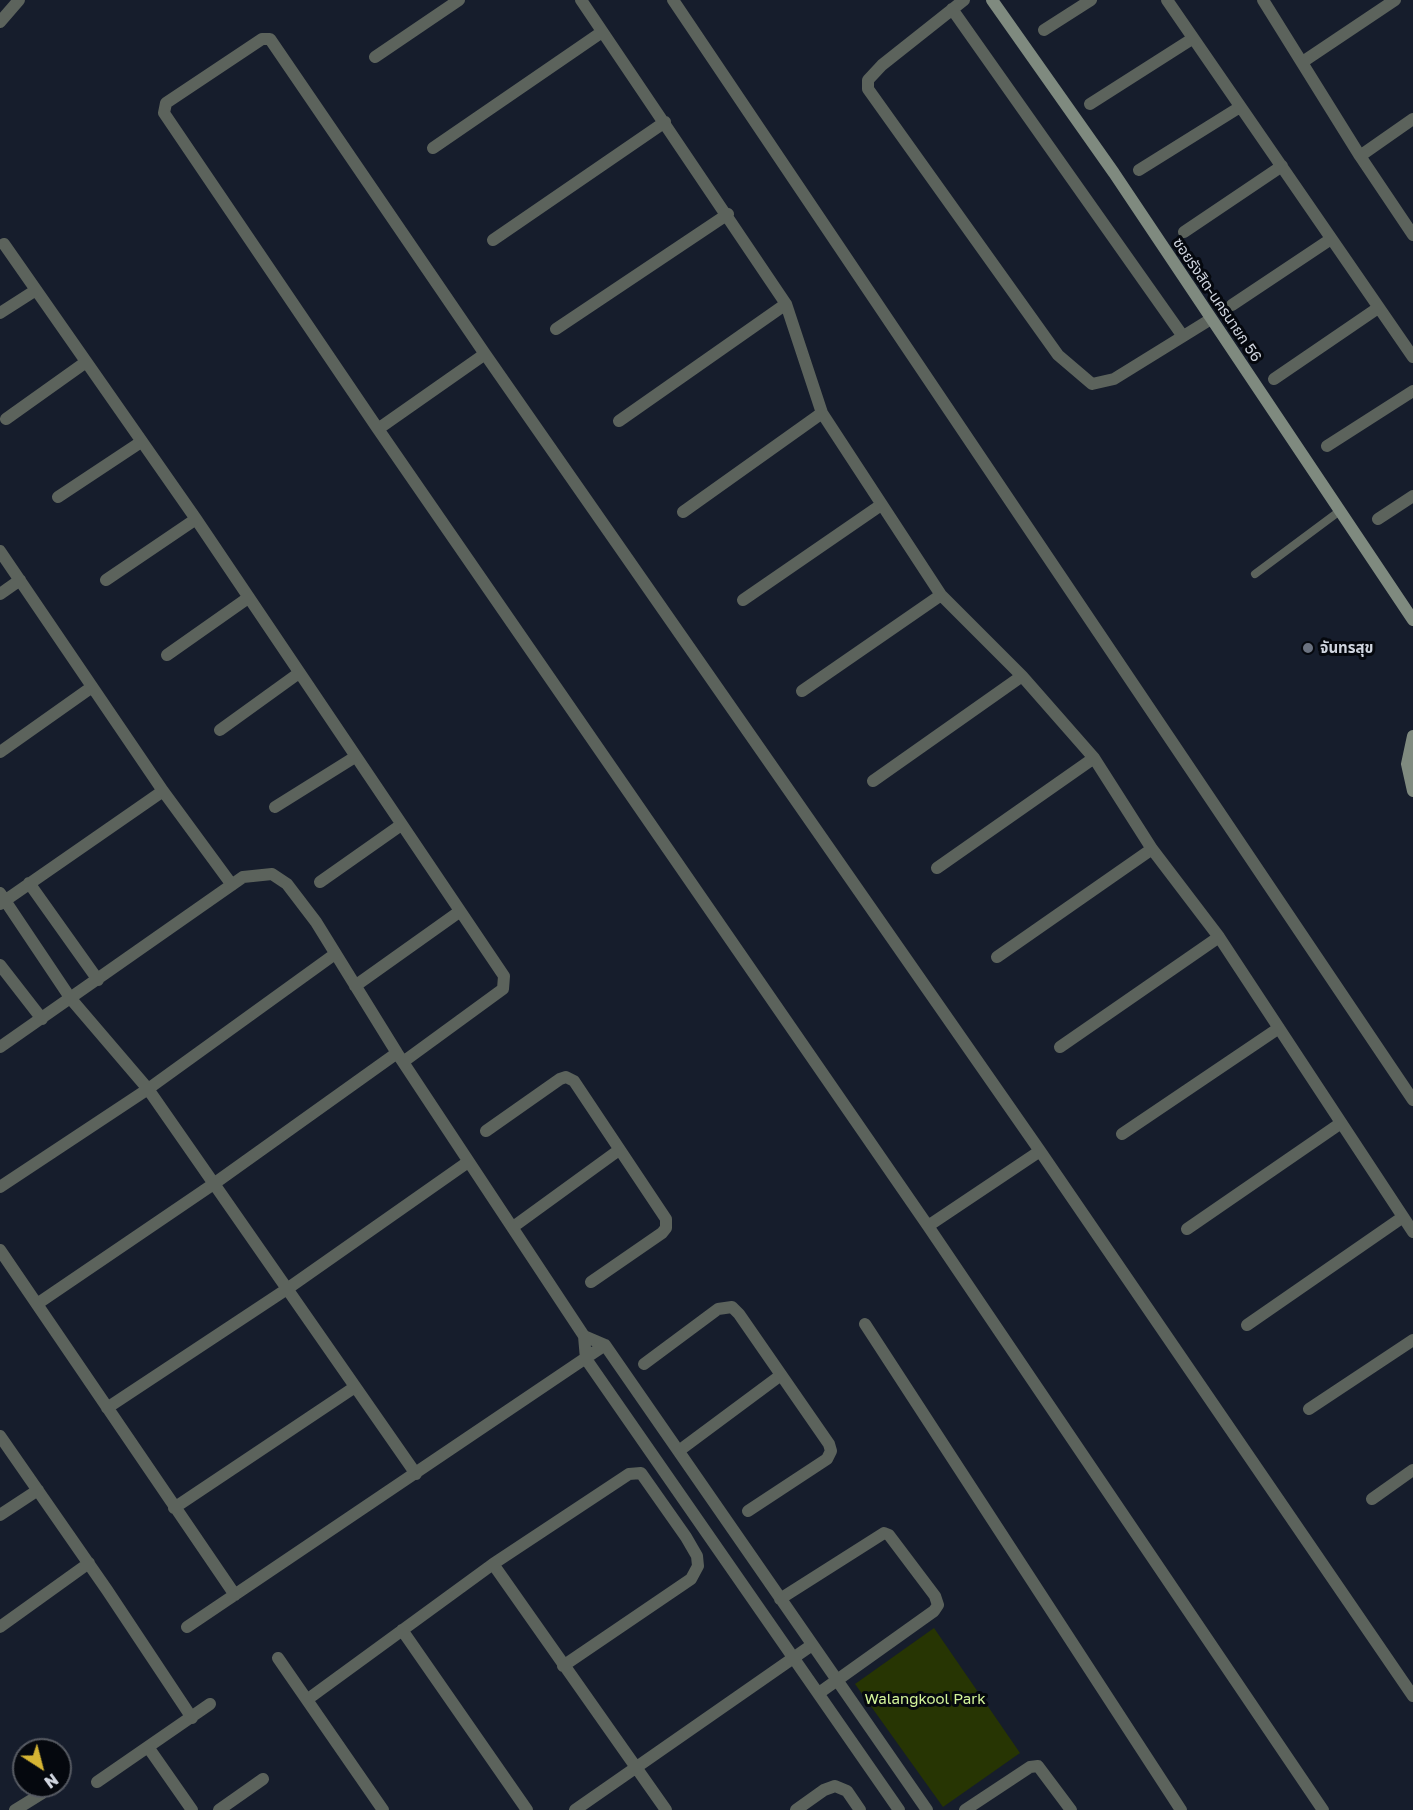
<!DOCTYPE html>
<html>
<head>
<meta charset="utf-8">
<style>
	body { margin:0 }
	#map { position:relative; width:1413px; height:1810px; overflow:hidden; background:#161d2c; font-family:"Golos Text",sans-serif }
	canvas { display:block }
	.north { position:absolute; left:12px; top:1738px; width:60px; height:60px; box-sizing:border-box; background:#05080e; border:2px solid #565a62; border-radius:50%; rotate:144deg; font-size:16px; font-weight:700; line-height:24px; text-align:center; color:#d0d5df }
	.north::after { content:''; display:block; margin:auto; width:21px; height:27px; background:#d6b534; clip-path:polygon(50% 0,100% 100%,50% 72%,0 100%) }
</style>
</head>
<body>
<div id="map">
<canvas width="1413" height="1810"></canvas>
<div class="north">N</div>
</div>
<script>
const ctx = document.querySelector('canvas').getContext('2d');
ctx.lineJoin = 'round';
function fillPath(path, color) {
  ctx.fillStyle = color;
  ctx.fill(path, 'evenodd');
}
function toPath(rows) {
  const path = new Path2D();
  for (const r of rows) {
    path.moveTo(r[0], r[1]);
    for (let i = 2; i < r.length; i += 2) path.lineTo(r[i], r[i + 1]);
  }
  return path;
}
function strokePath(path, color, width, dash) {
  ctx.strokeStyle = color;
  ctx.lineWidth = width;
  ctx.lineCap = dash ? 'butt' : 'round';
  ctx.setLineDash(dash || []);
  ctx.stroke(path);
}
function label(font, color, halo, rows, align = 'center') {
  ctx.font = font + ' "Golos Text","Noto Sans Thai",sans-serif';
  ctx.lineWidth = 6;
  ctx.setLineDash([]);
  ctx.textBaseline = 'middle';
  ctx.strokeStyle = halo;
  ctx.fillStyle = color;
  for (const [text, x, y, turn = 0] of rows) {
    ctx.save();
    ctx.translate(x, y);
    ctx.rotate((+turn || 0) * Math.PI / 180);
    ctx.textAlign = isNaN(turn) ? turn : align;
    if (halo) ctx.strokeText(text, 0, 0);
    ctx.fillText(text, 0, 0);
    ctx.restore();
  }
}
fillPath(toPath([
	[934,1628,1020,1753,943,1807,855,1684]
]), '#273503');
strokePath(toPath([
	[1255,574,1341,510]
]), '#5c635c', 8);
strokePath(toPath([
	[581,0,786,304,822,413,941,595,1022,676,1094,758,1152,849,1219,937,1413,1232],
	[673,0,1413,1100],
	[964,0,882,65,868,80,868,89,1058,355,1092,384,1114,379,1211,319],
	[1167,0,1413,357],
	[1263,0,1360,156,1413,235],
	[952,9,1182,335],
	[0,22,19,0],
	[1044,30,1091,0],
	[375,57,459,0],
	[1304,61,1395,0],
	[1090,104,1192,39],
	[433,148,602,32],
	[1360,156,1413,119],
	[1139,170,1240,107],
	[1184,232,1282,166],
	[493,240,665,122],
	[4,244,196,519,504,976,503,989,403,1062],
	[1232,305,1331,239],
	[0,313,36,290],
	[556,329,728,214],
	[1274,379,1378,308],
	[6,419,86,362],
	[619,421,786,304],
	[378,429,485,354],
	[1327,446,1413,391],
	[58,497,141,442],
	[683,512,822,413],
	[1378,519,1413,496],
	[0,551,163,791,232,885],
	[106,580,196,519],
	[0,594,20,580],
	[743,600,881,505],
	[167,655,248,598],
	[802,691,941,595],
	[220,730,299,673],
	[0,752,92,687],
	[873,781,1022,676],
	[275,807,355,757],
	[937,868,1094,758],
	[320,882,401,825],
	[29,883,98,980],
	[0,893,71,999,148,1089,416,1474],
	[0,904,163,791],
	[997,957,1152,849],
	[0,965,42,1019],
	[355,986,459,912],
	[0,1047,243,877,272,874,287,884,316,922,397,1053,584,1336,586,1359,899,1810],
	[1060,1047,1219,937],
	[486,1131,560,1079,566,1077,574,1081,666,1219,666,1228,662,1233,591,1282],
	[1122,1134,1279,1028],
	[0,1187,148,1089,335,954],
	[928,1226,1040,1151],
	[513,1227,619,1150],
	[1187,1229,1341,1123],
	[0,1250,235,1595],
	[37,1304,215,1183,397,1053],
	[865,1324,1181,1810],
	[1247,1325,1403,1217],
	[584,1336,605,1345,927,1810],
	[644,1364,718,1309,732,1307,739,1314,829,1444,831,1451,827,1459,748,1511],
	[107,1408,287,1289,468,1162],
	[1309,1409,1413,1340],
	[0,1436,107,1590,192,1718],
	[680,1450,781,1375],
	[1372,1499,1413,1470],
	[174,1508,355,1387],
	[0,1515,38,1490],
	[493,1564,666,1810],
	[780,1599,884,1533,889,1535,935,1596,938,1605,934,1611,819,1693],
	[0,1627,89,1563],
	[187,1627,605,1345],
	[402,1630,527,1810],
	[278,1658,383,1810],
	[308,1699,493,1564,629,1474,641,1473,686,1537,697,1556,698,1566,691,1579,563,1666],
	[148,1747,192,1810],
	[97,1782,210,1704],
	[15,1810,41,1794],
	[219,1810,263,1779],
	[575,1810,812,1645],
	[796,1810,824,1790,835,1786,847,1791,860,1810],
	[965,1810,1030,1767,1038,1766,1071,1810],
	[1323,1810,928,1226,378,429,164,113,166,103,262,39,270,39,485,354,1040,1151,1413,1696]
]), '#5c635c', 12);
strokePath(toPath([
	[992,0,1114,173,1413,620],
	[1413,736,1407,764,1413,791]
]), '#7f8a7f', 12);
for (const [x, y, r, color] of [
	[1308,648,6,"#6b7280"]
]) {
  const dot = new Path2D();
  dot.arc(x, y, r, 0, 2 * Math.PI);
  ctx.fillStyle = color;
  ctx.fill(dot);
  strokePath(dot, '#05080e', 2);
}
label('15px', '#d0d5df', '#05080e', [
	["ซอยรังสิต-นครนายก 56",1217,300,56]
]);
label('bold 15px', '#d0d5df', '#05080e', [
	["จันทรสุข",1320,648]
], 'left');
label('15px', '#d3f399', '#05080e', [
	["Walangkool Park",925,1699]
]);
</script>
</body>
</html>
